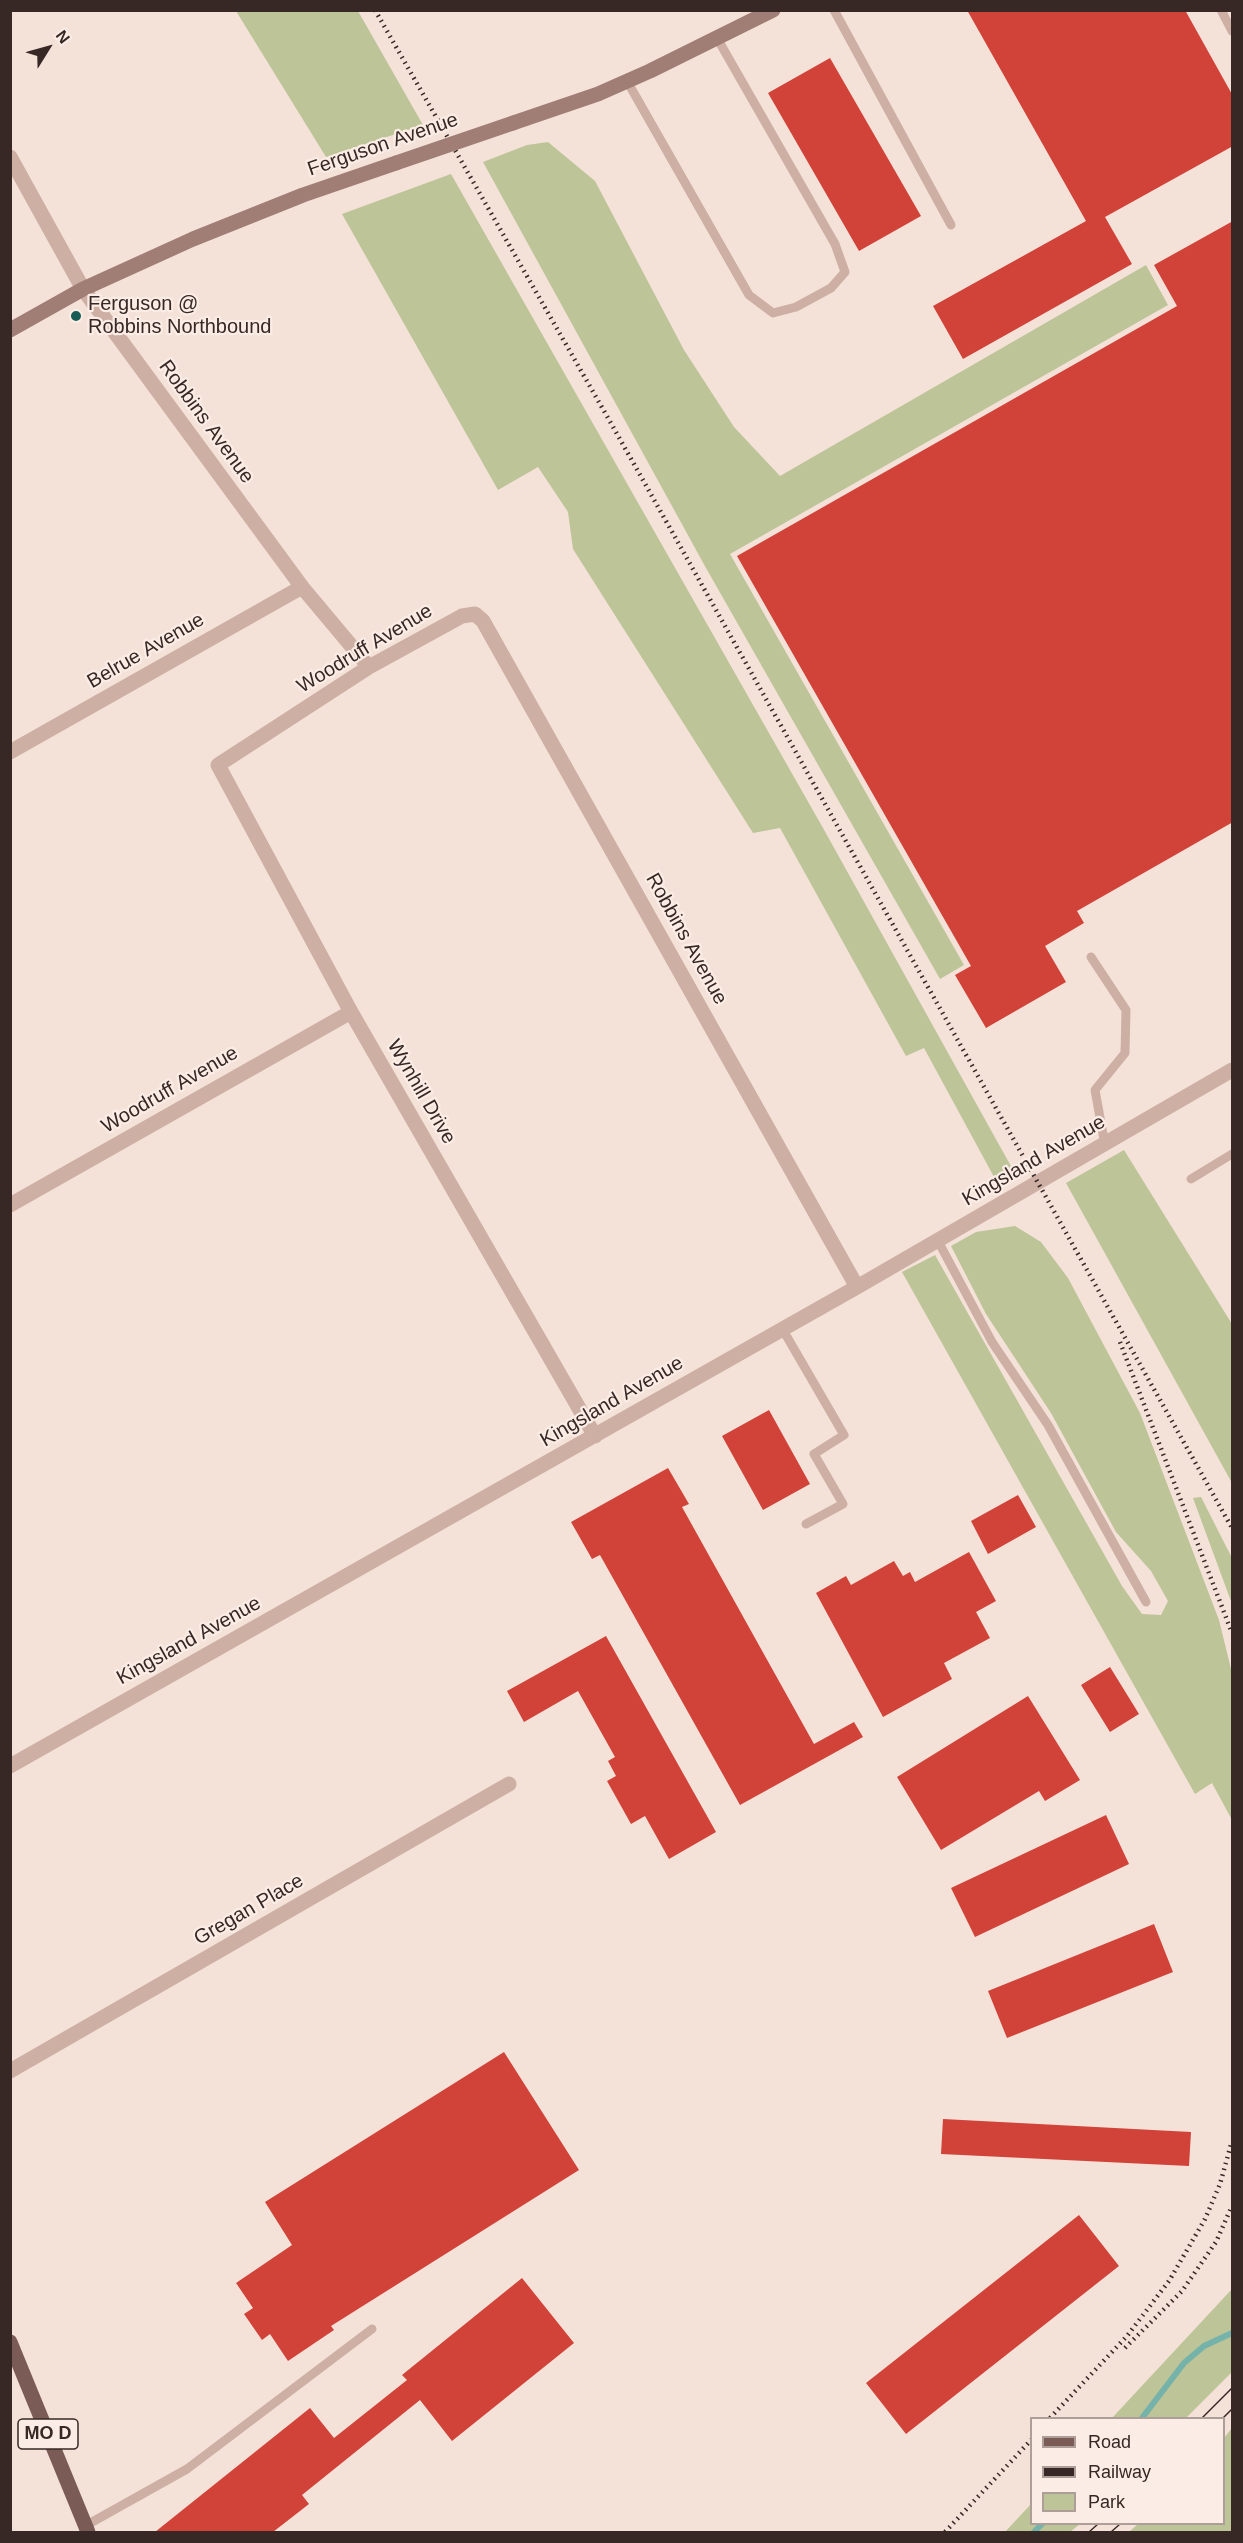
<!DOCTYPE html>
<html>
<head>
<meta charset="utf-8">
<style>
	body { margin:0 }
	#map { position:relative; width:1243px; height:2543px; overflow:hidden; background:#f4e2d9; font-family:Helvetica,sans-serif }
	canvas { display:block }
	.frame { position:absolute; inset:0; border:12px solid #372826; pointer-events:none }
	.legend { position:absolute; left:1030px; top:2417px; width:195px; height:108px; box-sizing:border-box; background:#fbede5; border:2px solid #ad9e99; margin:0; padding:8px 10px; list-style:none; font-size:18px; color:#372826 }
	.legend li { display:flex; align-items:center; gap:12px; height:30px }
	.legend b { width:30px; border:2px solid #ad9e99 }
	.north { position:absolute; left:18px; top:18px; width:60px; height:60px; -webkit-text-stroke:4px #fbede5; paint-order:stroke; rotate:53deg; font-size:16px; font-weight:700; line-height:24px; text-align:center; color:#372826 }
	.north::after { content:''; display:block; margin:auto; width:21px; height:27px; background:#372826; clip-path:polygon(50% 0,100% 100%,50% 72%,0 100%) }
</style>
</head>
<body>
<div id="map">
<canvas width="1243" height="2543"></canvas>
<div class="frame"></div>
<ul class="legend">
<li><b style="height:8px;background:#7b5b56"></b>Road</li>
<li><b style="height:8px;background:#372826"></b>Railway</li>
<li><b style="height:16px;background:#bdc497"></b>Park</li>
</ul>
<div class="north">N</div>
</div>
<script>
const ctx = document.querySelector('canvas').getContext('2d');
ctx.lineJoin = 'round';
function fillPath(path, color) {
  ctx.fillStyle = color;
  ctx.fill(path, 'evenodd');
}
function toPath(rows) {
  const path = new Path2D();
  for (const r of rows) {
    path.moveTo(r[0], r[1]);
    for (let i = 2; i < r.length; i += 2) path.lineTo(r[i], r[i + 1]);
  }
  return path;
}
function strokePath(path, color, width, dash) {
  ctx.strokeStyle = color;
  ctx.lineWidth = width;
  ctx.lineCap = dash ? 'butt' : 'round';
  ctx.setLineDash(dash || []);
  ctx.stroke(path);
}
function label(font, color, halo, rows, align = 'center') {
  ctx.font = font + ' Helvetica,sans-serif';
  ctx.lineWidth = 4.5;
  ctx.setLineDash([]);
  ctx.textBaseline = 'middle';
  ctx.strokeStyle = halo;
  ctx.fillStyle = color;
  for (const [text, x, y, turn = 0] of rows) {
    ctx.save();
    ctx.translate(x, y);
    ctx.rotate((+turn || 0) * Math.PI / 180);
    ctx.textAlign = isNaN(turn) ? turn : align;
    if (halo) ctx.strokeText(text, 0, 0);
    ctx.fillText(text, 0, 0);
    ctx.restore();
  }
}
fillPath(toPath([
	[236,11,358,11,423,125,326,157],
	[548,142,595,181,684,350,734,427,780,476,1146,265,1168,305,730,554,964,965,940,979,706,568,483,162,527,145],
	[451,174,823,828,1017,1177,1000,1188,924,1048,906,1056,780,828,753,833,573,549,568,512,538,467,498,490,342,214],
	[1124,1150,1232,1324,1232,1483,1066,1183],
	[1015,1226,1041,1242,1068,1278,1140,1413,1219,1620,1232,1673,1232,1820,1212,1783,1195,1794,902,1272,935,1255,1122,1586,1142,1614,1161,1615,1168,1601,1151,1571,1116,1532,1051,1413,986,1314,951,1246,976,1232],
	[1201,1497,1232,1558,1232,1604,1193,1498],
	[1232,2289,1232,2372,1186,2418,1112,2418],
	[1232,2428,1232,2532,1129,2532,1138,2524,1224,2524,1224,2438],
	[1031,2504,1032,2524,1080,2524,1070,2532,1005,2532]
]), '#bdc497');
strokePath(toPath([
	[1142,2418,1184,2363,1204,2346,1232,2333],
	[1034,2532,1042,2524]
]), '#75b3aa', 6);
fillPath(toPath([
	[967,10,1185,10,1233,96,1233,146,1105,217,1132,264,963,359,933,306,1086,221],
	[830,58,921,216,859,251,768,93],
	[1233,221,1233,822,1077,911,1084,923,1045,946,1066,982,986,1028,955,975,971,966,737,556,1177,306,1154,265],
	[769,1410,810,1484,763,1510,722,1436],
	[668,1468,689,1504,682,1507,814,1744,854,1722,863,1737,740,1805,600,1555,592,1559,571,1522],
	[1018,1495,1036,1527,988,1554,971,1521],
	[969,1552,996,1601,976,1612,990,1638,944,1663,952,1679,883,1717,816,1593,846,1576,851,1585,894,1561,903,1576,910,1572,915,1582],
	[606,1636,716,1832,669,1859,645,1816,631,1824,607,1781,616,1776,608,1761,615,1757,578,1691,524,1722,507,1691],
	[1110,1667,1139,1714,1110,1732,1081,1685],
	[1028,1696,1080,1780,1045,1801,1039,1791,941,1850,897,1777],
	[1106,1815,1129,1864,975,1937,951,1888],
	[1154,1924,1173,1972,1007,2038,988,1991],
	[504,2052,579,2170,331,2326,334,2330,288,2361,270,2334,262,2340,244,2314,253,2308,236,2283,292,2245,265,2202],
	[943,2119,1191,2132,1189,2166,941,2154],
	[1079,2215,1119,2266,906,2434,866,2383],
	[522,2278,574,2343,452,2441,420,2400,302,2495,309,2504,273,2532,155,2532,310,2408,334,2438,407,2380,402,2375]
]), '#d14239');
strokePath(toPath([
	[834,10,951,225],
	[1221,10,1232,31],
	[627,81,749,295,773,313,796,307,831,288,845,272,835,244,717,38],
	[1091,957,1126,1010,1125,1053,1095,1090,1105,1145],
	[1191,1179,1232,1154],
	[938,1241,992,1342,1048,1425,1146,1602],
	[783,1330,844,1435,814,1454,843,1504,806,1524],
	[85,2526,187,2469,372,2329]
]), '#cdafa4', 9);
strokePath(toPath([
	[10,157,83,289,302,587,369,667],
	[10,752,302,587],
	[10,1205,351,1012],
	[595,1436,351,1012,218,765,369,667,462,616,475,614,483,621,857,1287],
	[10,1766,857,1287,1232,1070],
	[10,2071,509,1784]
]), '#cdafa4', 15);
strokePath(toPath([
	[513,123,598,94,650,71,773,10],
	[10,330,83,289,193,239,303,195,396,163]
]), '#a07d75', 15);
strokePath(toPath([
	[10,2342,88,2532]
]), '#7b5b56', 15);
strokePath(toPath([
	[1202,2418,1232,2388],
	[1223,2418,1232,2409],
	[1089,2532,1098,2524],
	[1111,2532,1120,2524]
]), '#372826', 1.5);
strokePath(toPath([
	[375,10,612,425,1232,1528],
	[1120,1342,1232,1633],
	[1125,2348,1182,2291,1216,2242,1232,2206],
	[1050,2418,1127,2336,1169,2281,1205,2219,1220,2184,1232,2141],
	[945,2532,1032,2439]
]), '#372826', 4.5, [1.5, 4.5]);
strokePath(toPath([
	[396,163,513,123]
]), '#a07d75', 15);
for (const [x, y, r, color] of [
	[76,316,6,"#185c54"]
]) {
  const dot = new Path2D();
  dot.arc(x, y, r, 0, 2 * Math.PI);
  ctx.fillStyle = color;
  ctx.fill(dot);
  strokePath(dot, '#fbede5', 2);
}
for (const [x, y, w] of [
	[48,2434,60]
]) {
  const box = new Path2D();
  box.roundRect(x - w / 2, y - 15, w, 30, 4.5);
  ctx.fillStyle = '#fbede5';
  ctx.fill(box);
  strokePath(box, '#372826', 1.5);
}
label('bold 18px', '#372826', null, [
	["MO D",48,2434]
]);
label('20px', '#372826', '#fbede5', [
	["Ferguson Avenue",383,145,-19],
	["Robbins Avenue",206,422,54],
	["Woodruff Avenue",365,649,-31],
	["Belrue Avenue",146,651,-30],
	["Robbins Avenue",686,939,61],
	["Woodruff Avenue",170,1090,-30],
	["Wynhill Drive",421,1092,60],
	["Kingsland Avenue",1034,1161,-30],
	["Kingsland Avenue",612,1402,-30],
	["Kingsland Avenue",189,1641,-29],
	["Gregan Place",249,1910,-30]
]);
label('20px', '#372826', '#fbede5', [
	["Ferguson @",88,304],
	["Robbins Northbound",88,327]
], 'left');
</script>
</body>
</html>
